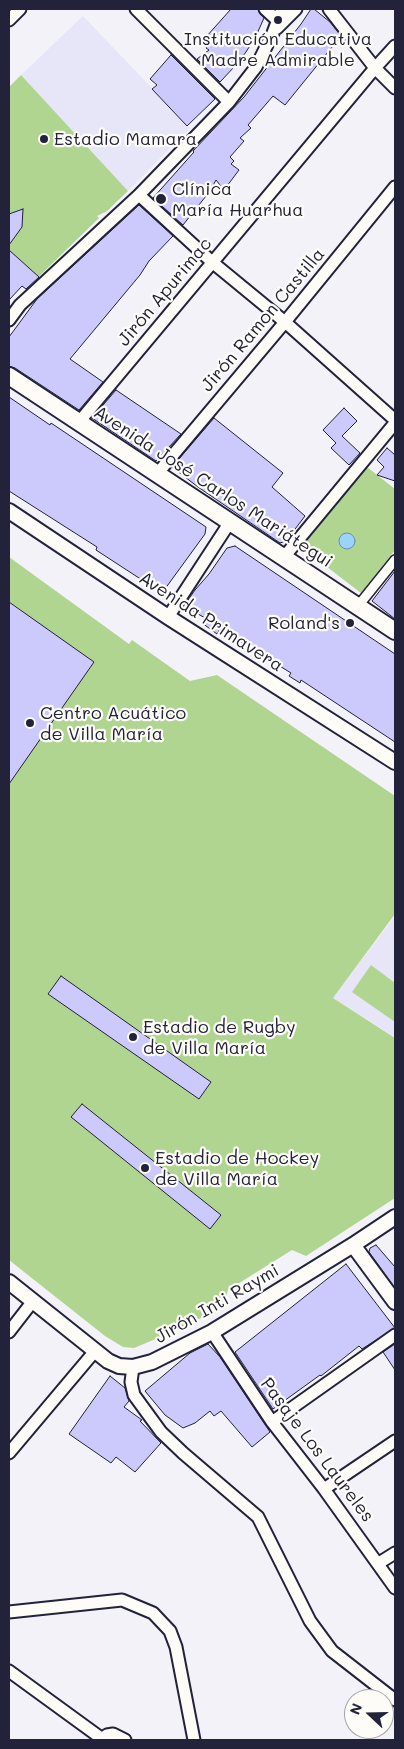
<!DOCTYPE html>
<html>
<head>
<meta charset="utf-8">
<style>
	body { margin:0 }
	#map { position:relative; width:404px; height:1749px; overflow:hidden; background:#f3f2f8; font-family:Mali,sans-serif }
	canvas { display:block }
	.frame { position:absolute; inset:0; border:10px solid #22223b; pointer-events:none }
	.north { position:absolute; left:344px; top:1689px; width:50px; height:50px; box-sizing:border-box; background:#fdfcf7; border:1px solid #a5a5ac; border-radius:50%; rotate:291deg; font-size:14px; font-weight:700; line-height:20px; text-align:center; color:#22223b }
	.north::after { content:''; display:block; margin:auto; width:18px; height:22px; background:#22223b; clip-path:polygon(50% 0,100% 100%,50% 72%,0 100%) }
</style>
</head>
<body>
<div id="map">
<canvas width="404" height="1749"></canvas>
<div class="frame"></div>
<div class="north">N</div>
</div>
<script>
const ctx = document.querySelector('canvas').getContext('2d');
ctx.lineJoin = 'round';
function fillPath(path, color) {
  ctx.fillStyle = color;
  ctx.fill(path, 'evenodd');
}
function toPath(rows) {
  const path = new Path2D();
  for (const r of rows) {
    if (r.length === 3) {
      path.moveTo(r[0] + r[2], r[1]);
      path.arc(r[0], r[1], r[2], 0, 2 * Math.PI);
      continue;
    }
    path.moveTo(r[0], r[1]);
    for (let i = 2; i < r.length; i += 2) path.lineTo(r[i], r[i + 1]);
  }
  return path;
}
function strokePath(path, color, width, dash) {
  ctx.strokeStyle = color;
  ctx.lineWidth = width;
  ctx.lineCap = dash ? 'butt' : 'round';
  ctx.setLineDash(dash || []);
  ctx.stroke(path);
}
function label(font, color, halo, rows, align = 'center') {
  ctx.font = font + ' Mali,sans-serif';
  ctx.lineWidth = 4.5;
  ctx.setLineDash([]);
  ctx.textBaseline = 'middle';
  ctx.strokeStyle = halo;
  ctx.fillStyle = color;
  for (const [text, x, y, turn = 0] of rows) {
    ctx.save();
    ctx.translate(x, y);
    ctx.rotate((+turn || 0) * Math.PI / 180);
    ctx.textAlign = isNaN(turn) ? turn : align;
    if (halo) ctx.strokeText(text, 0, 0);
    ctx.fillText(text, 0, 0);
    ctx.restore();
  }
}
fillPath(toPath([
	[83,16,190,128,128,191,21,75],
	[395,916,395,1037,333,998]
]), '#e7e6f9');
fillPath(toPath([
	[21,75,128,191,107,211,97,216,99,218,26,289,9,278,9,87],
	[367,467,395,489,395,550,361,593,301,547],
	[9,557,129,644,132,640,190,681,217,675,395,796,395,914,333,998,395,1038,395,1198,306,1256,292,1250,228,1290,223,1306,182,1328,134,1348,123,1347,105,1336,9,1260],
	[371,965,395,983,395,1022,352,992]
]), '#b0d591');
const water = toPath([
	[347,541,8]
]);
fillPath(water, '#9ad4fa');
strokePath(water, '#6a8dae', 1);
const building = toPath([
	[231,9,258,9,260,14,264,18,256,36,246,52,235,66,220,82,197,59,209,50,206,48,211,42,206,37,231,9],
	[311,9,314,9,330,22,341,36,285,105,273,96,248,125,251,128,240,138,244,141,230,157,234,161,231,164,239,170,224,190,216,180,210,191,183,225,153,198,194,152,193,151,244,97,301,24,311,9],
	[171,55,215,99,187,126,152,89,157,85,150,79,171,55],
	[139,205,173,236,149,261,140,275,70,359,103,382,79,410,15,368,9,366,9,337,37,299,139,205],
	[23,209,22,227,9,245,9,214,23,209],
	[9,250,39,277,26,289,22,286,9,300,9,250],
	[116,390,181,434,156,461,92,418,116,390],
	[9,397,50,425,51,423,206,527,205,534,162,593,96,550,97,547,9,491,9,397],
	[344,408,357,421,342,436,360,453,349,465,331,448,336,443,323,430,344,408],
	[214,418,283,473,272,487,305,516,286,541,280,543,198,487,172,467,214,418],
	[387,448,395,455,395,481,377,475,384,467,377,460,387,448],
	[235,546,395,654,395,742,301,680,300,683,289,676,291,673,220,629,217,634,202,623,205,618,188,608,193,603,188,600,195,590,209,574,227,548,235,546],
	[395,571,395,619,372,601,395,571],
	[9,602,94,662,9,784,9,602],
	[61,976,211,1082,199,1099,48,994,61,976],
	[82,1104,221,1215,210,1229,71,1117,82,1104],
	[376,1245,395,1267,395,1288,369,1252,370,1248,376,1245],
	[346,1264,395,1328,362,1349,359,1346,321,1376,320,1375,273,1409,235,1352,346,1264],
	[208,1344,220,1357,270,1432,252,1447,221,1411,214,1416,210,1411,195,1423,183,1428,165,1415,145,1391,190,1353,208,1344],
	[395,1344,395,1370,383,1352,395,1344],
	[110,1376,125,1388,129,1401,124,1407,142,1420,140,1421,161,1443,135,1472,116,1457,111,1463,69,1434,110,1376]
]);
fillPath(building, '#ccc9fc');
strokePath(building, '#22223b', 1);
const pedestrian = toPath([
	[358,606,395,560]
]);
const minor = toPath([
	[136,9,229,102],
	[265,9,278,21],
	[329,9,375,68,395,88],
	[9,20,20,9],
	[277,28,296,9],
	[139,195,212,262,285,322,395,420],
	[9,320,20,305,139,195,229,102,256,67,273,33,282,9],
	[79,422,375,68,395,46],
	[157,474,285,322,395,187],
	[284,557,395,423],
	[168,617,230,522],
	[9,1332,33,1301],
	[212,1332,272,1422,324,1489,395,1588],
	[133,1367,131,1382,134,1395,161,1432,183,1453,258,1517,310,1621,332,1651,395,1700],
	[272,1422,395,1335],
	[9,1453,95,1351],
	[324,1489,395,1441],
	[379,1563,395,1553],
	[9,1612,122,1600,153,1613,170,1631,176,1647,194,1740],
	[9,1671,101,1738],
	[99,1740,107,1735,113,1734,125,1740]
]);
const tertiary = toPath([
	[9,511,168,617,395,762],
	[353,1245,395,1302],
	[9,1282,108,1361,119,1366,133,1367,152,1362,212,1332,353,1245,395,1217]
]);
const secondary = toPath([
	[9,376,395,631]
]);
strokePath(pedestrian, '#22223b', 12);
strokePath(minor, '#22223b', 15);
strokePath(tertiary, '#22223b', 18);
strokePath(secondary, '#22223b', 20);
strokePath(pedestrian, '#fdfcf7', 9);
strokePath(minor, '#fdfcf7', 11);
strokePath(tertiary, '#fdfcf7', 14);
strokePath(secondary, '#fdfcf7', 16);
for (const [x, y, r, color] of [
	[278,20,5,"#22223b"],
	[44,139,5,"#22223b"],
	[161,199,6,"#22223b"],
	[350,623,5,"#22223b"],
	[30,723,5,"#22223b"],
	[133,1037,5,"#22223b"],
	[145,1168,5,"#22223b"]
]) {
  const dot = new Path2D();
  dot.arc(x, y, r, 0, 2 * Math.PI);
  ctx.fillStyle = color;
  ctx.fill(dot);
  strokePath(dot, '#fdfcf7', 2);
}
label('18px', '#22223b', '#fdfcf7', [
	["Institución Educativa",278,39,"center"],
	["Madre Admirable",278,60,"center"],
	["Estadio Mamara",54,139],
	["Clínica",172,189],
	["María Huarhua",172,210],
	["Roland's",340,623,"right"],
	["Centro Acuático",40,713],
	["de Villa María",40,734],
	["Estadio de Rugby",143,1027],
	["de Villa María",143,1048],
	["Estadio de Hockey",155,1158],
	["de Villa María",155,1179]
], 'left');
label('18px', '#22223b', '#fdfcf7', [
	["Jirón Apurimac",165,292,-50],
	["Jirón Ramon Castilla",263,320,-50],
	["Avenida José Carlos Mariátegui",213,487,33],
	["Avenida Primavera",211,622,33],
	["Jirón Inti Raymi",217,1304,-30],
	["Pasaje Los Laureles",317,1450,53]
]);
</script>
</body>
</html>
